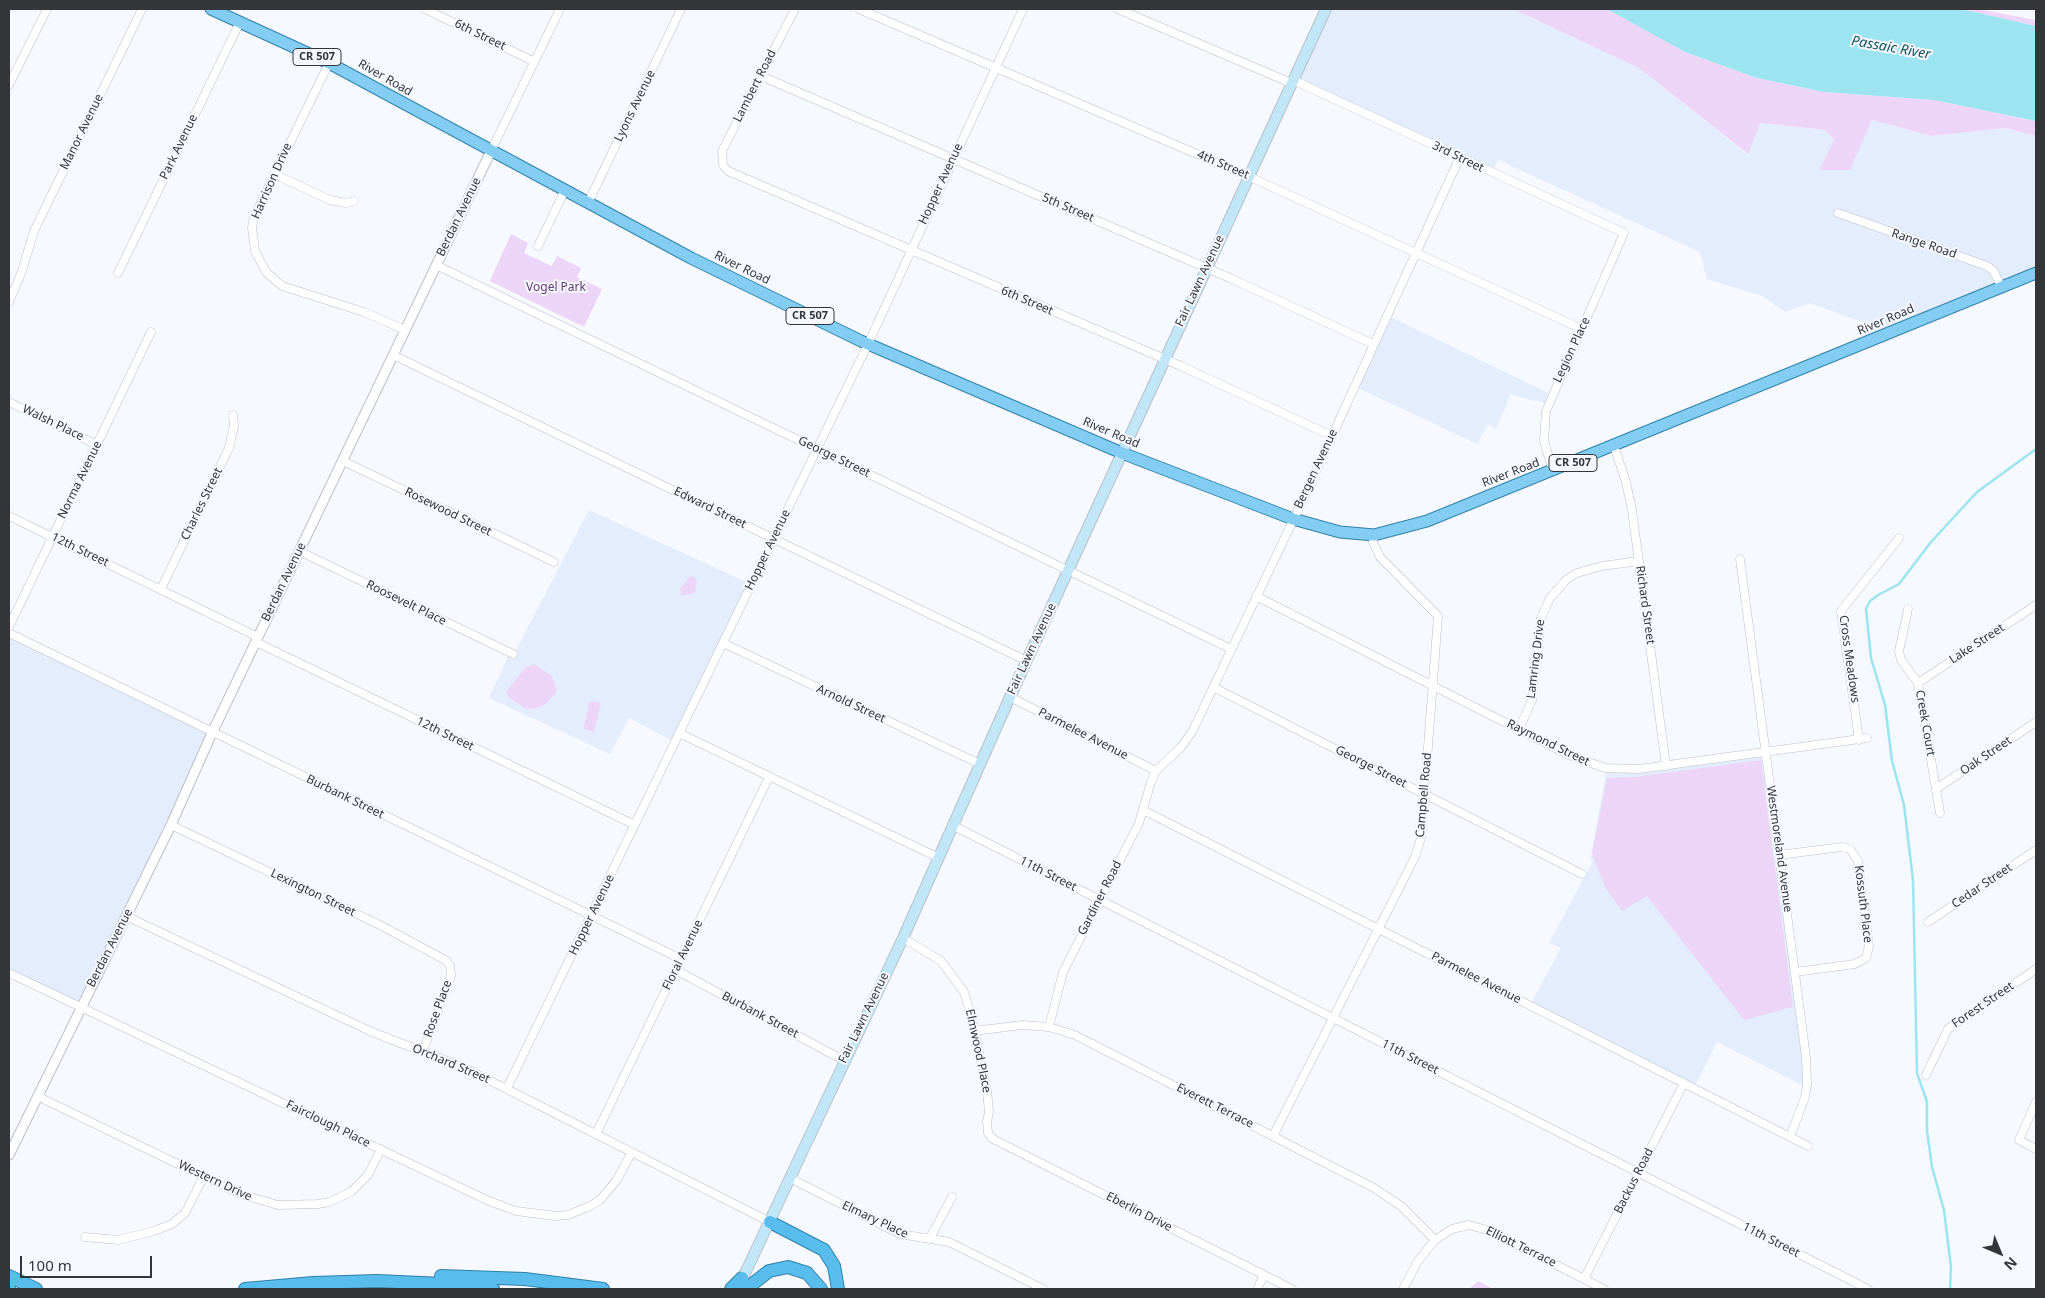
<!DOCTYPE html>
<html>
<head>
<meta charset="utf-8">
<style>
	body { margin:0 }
	#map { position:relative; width:2045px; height:1298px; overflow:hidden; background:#f6f9ff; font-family:"Noto Sans",sans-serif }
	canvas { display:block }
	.frame { position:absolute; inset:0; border:10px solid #333539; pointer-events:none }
	.north { position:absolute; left:1975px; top:1228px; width:50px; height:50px; -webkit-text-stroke:4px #f6f9ff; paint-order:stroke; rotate:135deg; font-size:14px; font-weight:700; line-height:20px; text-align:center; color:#333539 }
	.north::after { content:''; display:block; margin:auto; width:18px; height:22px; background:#333539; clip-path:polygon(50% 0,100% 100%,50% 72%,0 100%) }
	.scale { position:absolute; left:20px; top:1256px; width:132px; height:22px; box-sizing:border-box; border:2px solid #333539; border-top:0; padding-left:6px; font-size:15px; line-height:18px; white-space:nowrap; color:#333539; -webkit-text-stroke:4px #f6f9ff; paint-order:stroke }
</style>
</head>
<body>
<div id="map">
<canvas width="2045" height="1298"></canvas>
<div class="frame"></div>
<div class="north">N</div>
<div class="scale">100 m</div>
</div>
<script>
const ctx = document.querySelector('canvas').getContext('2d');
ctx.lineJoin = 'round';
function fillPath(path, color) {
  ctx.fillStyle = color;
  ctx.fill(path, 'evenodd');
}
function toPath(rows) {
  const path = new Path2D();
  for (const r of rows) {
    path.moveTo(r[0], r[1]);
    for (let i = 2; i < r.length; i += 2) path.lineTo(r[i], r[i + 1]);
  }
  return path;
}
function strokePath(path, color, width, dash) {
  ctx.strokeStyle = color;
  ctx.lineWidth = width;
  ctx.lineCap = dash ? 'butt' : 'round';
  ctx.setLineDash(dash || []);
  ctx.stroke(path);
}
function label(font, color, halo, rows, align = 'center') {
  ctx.font = font + ' "Noto Sans",sans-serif';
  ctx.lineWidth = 4;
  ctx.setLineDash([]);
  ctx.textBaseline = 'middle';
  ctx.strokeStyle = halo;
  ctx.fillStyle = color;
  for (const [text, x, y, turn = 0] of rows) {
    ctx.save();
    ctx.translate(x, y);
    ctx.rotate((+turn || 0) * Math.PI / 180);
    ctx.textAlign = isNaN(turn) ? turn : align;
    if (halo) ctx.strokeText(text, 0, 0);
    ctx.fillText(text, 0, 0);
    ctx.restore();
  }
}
fillPath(toPath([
	[1326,9,1513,9,1639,68,1747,154,1759,123,1825,130,1834,140,1820,170,1850,170,1872,120,1932,136,2006,128,2036,136,2036,273,1868,342,1862,322,1810,303,1785,312,1762,296,1707,279,1700,252,1498,160,1492,174,1293,80],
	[1387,315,1552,395,1548,405,1540,401,1530,400,1511,394,1496,429,1488,424,1477,444,1354,386],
	[589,510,751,584,675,742,629,718,610,754,489,698,510,653,514,654],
	[9,633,212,733,80,1007,9,973],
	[1766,752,1807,1084,1802,1085,1717,1042,1694,1088,1530,1005,1561,948,1549,943,1593,861,1590,860,1607,768,1616,770]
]), '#e4edfd');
fillPath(toPath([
	[1513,9,1607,9,1685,52,1757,78,1824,92,1934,100,2036,121,2036,136,2006,128,1932,136,1872,120,1850,170,1819,170,1834,140,1825,130,1760,123,1748,154,1639,68],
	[1961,9,1978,9,2036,20,2036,26],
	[511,234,528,243,524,253,552,266,557,256,581,268,577,277,602,289,584,327,490,281],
	[691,575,697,580,695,593,682,596,680,589],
	[534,664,552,676,557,691,546,704,534,709,526,709,508,697,506,692,525,668],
	[590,701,601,703,594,732,583,729],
	[1761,760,1793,1007,1744,1020,1647,896,1622,911,1605,887,1592,854,1607,778,1635,777],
	[1478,1281,1493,1289,1469,1289]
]), '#edd5f7');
fillPath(toPath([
	[1607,9,1961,9,2036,26,2036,121,1934,100,1824,92,1757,78,1685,52]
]), '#9ce5f0');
strokePath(toPath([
	[1950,1289,1951,1267,1944,1210,1932,1167,1927,1131,1927,1102,1917,1073,1913,880,1904,805,1892,761,1885,705,1871,658,1866,609,1870,601,1878,595,1899,584,1931,542,1977,492,2036,449]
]), '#9ce5f0', 2.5);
const minor = toPath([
	[425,9,535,62],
	[795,9,722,151,723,165,728,171,1181,366,1332,436],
	[859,9,1248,176,1582,329],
	[1118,9,1291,83],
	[329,63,254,217,252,228,255,251,266,272,282,286,364,312,405,330],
	[761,76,1230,278,1373,344],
	[1293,80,1624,233,1546,411,1544,441,1553,471],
	[9,85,47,9],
	[491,151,560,9],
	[274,174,330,200,346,203,354,201],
	[588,203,681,9],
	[1838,213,1987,266,1993,270,2001,286],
	[538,246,565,190],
	[436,265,1231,649],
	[118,273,240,22],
	[9,302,22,271,34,231,142,9],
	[393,355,1027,661],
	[9,402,97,445],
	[1614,446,1626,482,1632,510,1666,766],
	[343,461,554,562],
	[9,516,258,637],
	[299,551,513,654],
	[1740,559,1806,1057,1807,1084,1805,1097,1790,1137],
	[161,589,229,448,234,426,233,415],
	[1256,596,1569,755,1605,768,1639,769,1867,738],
	[1908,609,1899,651,1901,660,1918,683,1940,813],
	[9,627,151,332],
	[9,633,681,959],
	[256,642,635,825],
	[723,643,980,764],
	[1918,683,2036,605],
	[1213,687,1582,874],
	[1010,697,1156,771],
	[1519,729,1532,700,1541,618,1550,598,1566,580,1577,573,1602,566,1639,561],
	[679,733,937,857],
	[1859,740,1841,611,1899,538],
	[1936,789,2036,722],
	[1143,810,1808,1146],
	[171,825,380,925,447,961,450,966,451,976,423,1051],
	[952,825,1868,1289],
	[1779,855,1842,847,1850,849,1858,861,1869,946,1866,958,1855,964,1795,972],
	[126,916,372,1032,465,1068,770,1222],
	[1928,922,2036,850],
	[903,938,941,961,964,992,971,1014,987,1091,989,1112,987,1122,988,1133,993,1139,1292,1289],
	[676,970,843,1060],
	[9,973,489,1201,516,1211,556,1216,568,1215,590,1206,600,1200,616,1181,632,1152],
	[1049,1027,1063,972,1139,823,1151,782,1156,771,1181,747,1192,732,1299,508,1460,157],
	[974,1031,1022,1025,1049,1027,1075,1035,1374,1188,1401,1206,1435,1240],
	[1926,1075,1948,1029,2036,969],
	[507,1088,868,344,1023,9],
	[37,1096,240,1194,278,1205,318,1204,329,1202,351,1192,368,1175,381,1149],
	[2036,1102,2019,1140,2036,1149],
	[596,1134,769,777],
	[1273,1136,1415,857,1421,838,1438,616,1380,557,1373,542,1374,535],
	[790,1178,900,1234,949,1242,1043,1289],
	[85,1237,118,1240,154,1231,172,1224,185,1213,204,1176],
	[930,1238,952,1197],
	[1584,1279,1684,1083],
	[1257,1289,1264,1275],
	[1403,1289,1418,1261,1435,1240,1452,1229,1469,1225,1487,1230,1604,1289]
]);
const tertiary = toPath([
	[9,1155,171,825,212,733,491,151]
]);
const secondary = toPath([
	[740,1284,903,938,1010,697,1326,9]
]);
const primary = toPath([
	[211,9,329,63,691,258,861,341,1122,453,1293,519,1340,532,1374,535,1427,521,2036,273]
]);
const trunk = toPath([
	[770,1222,824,1250,834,1266,838,1289],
	[9,1276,36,1289],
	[441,1276,525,1279,603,1289],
	[9,1288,9,1289],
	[245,1289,313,1283,377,1281,444,1284,493,1289],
	[731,1289,742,1278],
	[746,1289,769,1271,788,1267,807,1273,821,1289]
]);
strokePath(minor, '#bac0c9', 9);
strokePath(tertiary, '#bac0c9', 11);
strokePath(secondary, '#bac0c9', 12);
strokePath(primary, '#3082aa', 13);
strokePath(trunk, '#3082aa', 14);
strokePath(minor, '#fff', 8);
strokePath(tertiary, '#fff', 9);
strokePath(secondary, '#c0e6f8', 10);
strokePath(primary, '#82cdf1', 11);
strokePath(trunk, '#58bcec', 12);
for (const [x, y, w] of [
	[317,57,48],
	[810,316,48],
	[1573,463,48]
]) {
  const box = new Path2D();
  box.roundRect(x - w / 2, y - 8.5, w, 17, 4);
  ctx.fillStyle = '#f6f9ff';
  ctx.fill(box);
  strokePath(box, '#333539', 1);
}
label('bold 11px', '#333539', null, [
	["CR 507",317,57],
	["CR 507",810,316],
	["CR 507",1573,463]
]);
label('12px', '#333539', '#f6f9ff', [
	["6th Street",480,35,26],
	["River Road",385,78,30],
	["Lambert Road",755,86,-63],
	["Lyons Avenue",635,106,-64],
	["Manor Avenue",82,132,-64],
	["Park Avenue",179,147,-64],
	["3rd Street",1458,157,26],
	["4th Street",1223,165,23],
	["Harrison Drive",272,181,-66],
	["Hopper Avenue",941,184,-65],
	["5th Street",1068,208,23],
	["Berdan Avenue",459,217,-64],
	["Range Road",1924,244,19],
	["River Road",742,268,26],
	["Fair Lawn Avenue",1200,281,-65],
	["6th Street",1027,301,23],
	["River Road",1886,320,-23],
	["Legion Place",1572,350,-65],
	["Walsh Place",53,423,26],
	["River Road",1111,433,23],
	["George Street",834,457,26],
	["Bergen Avenue",1316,469,-65],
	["River Road",1511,473,-21],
	["Norma Avenue",80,480,-64],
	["Charles Street",202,504,-64],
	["Edward Street",710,508,26],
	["Rosewood Street",448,512,26],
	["12th Street",80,550,26],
	["Hopper Avenue",768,550,-64],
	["Berdan Avenue",284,582,-64],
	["Roosevelt Place",406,603,26],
	["Richard Street",1645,605,82],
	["Lake Street",1977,644,-33],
	["Fair Lawn Avenue",1032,649,-65],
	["Lamring Drive",1536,659,-83],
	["Cross Meadows",1849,659,82],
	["Arnold Street",851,704,25],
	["Creek Court",1925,723,80],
	["12th Street",445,734,26],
	["Parmelee Avenue",1083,734,27],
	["Raymond Street",1548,743,26],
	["Oak Street",1986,756,-34],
	["George Street",1371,767,27],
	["Campbell Road",1424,795,-85],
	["Burbank Street",345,797,26],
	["Westmoreland Avenue",1779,849,82],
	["11th Street",1048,874,27],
	["Cedar Street",1982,886,-34],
	["Lexington Street",313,893,26],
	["Gardiner Road",1100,898,-63],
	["Kossuth Place",1863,904,83],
	["Hopper Avenue",592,915,-64],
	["Berdan Avenue",110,948,-63],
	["Floral Avenue",683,955,-64],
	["Parmelee Avenue",1476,978,27],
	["Forest Street",1983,1005,-34],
	["Rose Place",438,1009,-70],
	["Burbank Street",760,1015,28],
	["Fair Lawn Avenue",864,1018,-64],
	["Elmwood Place",978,1051,78],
	["11th Street",1410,1057,27],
	["Orchard Street",451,1064,23],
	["Everett Terrace",1215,1106,27],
	["Fairclough Place",328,1124,26],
	["Western Drive",215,1181,25],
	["Backus Road",1634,1181,-63],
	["Eberlin Drive",1139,1212,27],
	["Elmary Place",875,1220,25],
	["11th Street",1771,1240,27],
	["Elliott Terrace",1521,1247,26]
]);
label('12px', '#623872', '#f6f9ff', [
	["Vogel Park",556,288]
]);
label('italic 14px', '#12525a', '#f6f9ff', [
	["Passaic River",1891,48,10]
]);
</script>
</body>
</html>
